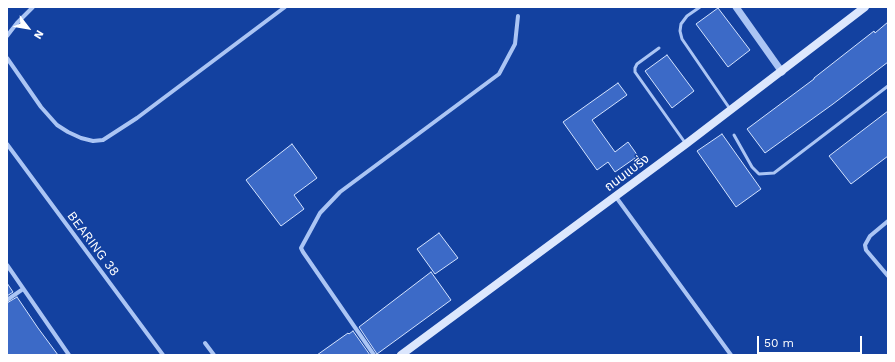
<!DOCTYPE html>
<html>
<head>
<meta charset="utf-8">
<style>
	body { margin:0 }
	#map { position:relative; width:895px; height:362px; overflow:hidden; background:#1341a0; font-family:"Work Sans",sans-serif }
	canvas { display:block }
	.frame { position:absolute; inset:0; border:8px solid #fff; pointer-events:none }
	.north { position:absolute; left:8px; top:8px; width:40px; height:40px; -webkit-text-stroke:3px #1341a0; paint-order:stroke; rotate:121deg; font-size:11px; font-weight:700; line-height:16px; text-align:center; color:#fff }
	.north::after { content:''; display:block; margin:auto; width:14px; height:18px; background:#fff; clip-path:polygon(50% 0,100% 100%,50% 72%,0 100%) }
	.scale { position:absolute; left:757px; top:336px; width:105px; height:18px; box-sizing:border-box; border:2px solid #fff; border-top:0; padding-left:5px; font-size:12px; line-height:14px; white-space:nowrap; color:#fff; -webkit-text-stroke:3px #1341a0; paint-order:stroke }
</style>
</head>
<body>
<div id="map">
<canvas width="895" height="362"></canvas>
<div class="frame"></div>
<div class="north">N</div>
<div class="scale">50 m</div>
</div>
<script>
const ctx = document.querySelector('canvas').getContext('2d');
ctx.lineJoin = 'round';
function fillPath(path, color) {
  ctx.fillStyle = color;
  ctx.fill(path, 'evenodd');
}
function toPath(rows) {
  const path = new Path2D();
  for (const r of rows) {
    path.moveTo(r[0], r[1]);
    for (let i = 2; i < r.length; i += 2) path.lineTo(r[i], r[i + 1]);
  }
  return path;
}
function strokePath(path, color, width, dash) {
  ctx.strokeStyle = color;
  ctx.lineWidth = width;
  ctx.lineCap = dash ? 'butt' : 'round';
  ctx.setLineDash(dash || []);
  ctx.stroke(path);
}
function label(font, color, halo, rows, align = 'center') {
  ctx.font = font + ' "Work Sans","Noto Sans Thai",sans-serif';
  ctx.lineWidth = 3;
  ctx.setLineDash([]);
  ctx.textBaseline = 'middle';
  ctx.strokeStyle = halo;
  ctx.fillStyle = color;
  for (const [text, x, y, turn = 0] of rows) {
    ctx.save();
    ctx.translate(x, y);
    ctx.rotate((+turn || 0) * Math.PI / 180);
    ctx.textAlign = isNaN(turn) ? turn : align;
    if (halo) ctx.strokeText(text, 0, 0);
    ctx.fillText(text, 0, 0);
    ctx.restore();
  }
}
const building = toPath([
	[718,8,750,50,728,67,696,24,718,8],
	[888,22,888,62,833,104,765,153,747,129,814,79,814,78,874,31,875,33,888,22],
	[667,55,694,91,672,108,645,71,667,55],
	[618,83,627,95,592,120,615,152,628,142,638,156,615,172,608,162,597,170,563,122,618,83],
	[888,111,888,156,851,184,829,156,888,111],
	[722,134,761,189,736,207,697,151,722,134],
	[292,144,317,178,294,195,304,209,281,226,246,180,292,144],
	[439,233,458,258,435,274,417,249,439,233],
	[431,272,451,300,377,354,359,327,431,272],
	[7,283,13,292,7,296,7,283],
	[17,297,38,328,58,355,7,355,7,303,17,297],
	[353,331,370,355,317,355,348,333,349,334,353,331]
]);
fillPath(building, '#3c6ac7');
strokePath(building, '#d4e3fe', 1);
strokePath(toPath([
	[700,7,687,16,681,24,680,31,682,39,730,109],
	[659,48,637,64,635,68,635,72,686,144],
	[734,135,752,167,759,174,774,173,888,86]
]), '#abc5f4', 3);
strokePath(toPath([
	[7,36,17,23,33,7],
	[7,58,41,107,57,125,68,132,81,138,93,141,103,140,137,118,285,7],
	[7,144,163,355],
	[616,197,731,355],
	[888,221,870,236,865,245,866,250,888,276],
	[7,265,69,355],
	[7,300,23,289],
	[205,343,214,355],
	[374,355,303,252,301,248,320,213,340,192,499,74,515,44,518,16]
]), '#abc5f4', 4);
strokePath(toPath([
	[736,7,782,72]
]), '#abc5f4', 7);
strokePath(toPath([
	[401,355,686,144,865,7]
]), '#dce7fd', 8);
label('13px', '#fff', '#1341a0', [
	["ถนนแบริ่ง",627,173,-37],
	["BEARING 38",93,244,53]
]);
</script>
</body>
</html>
